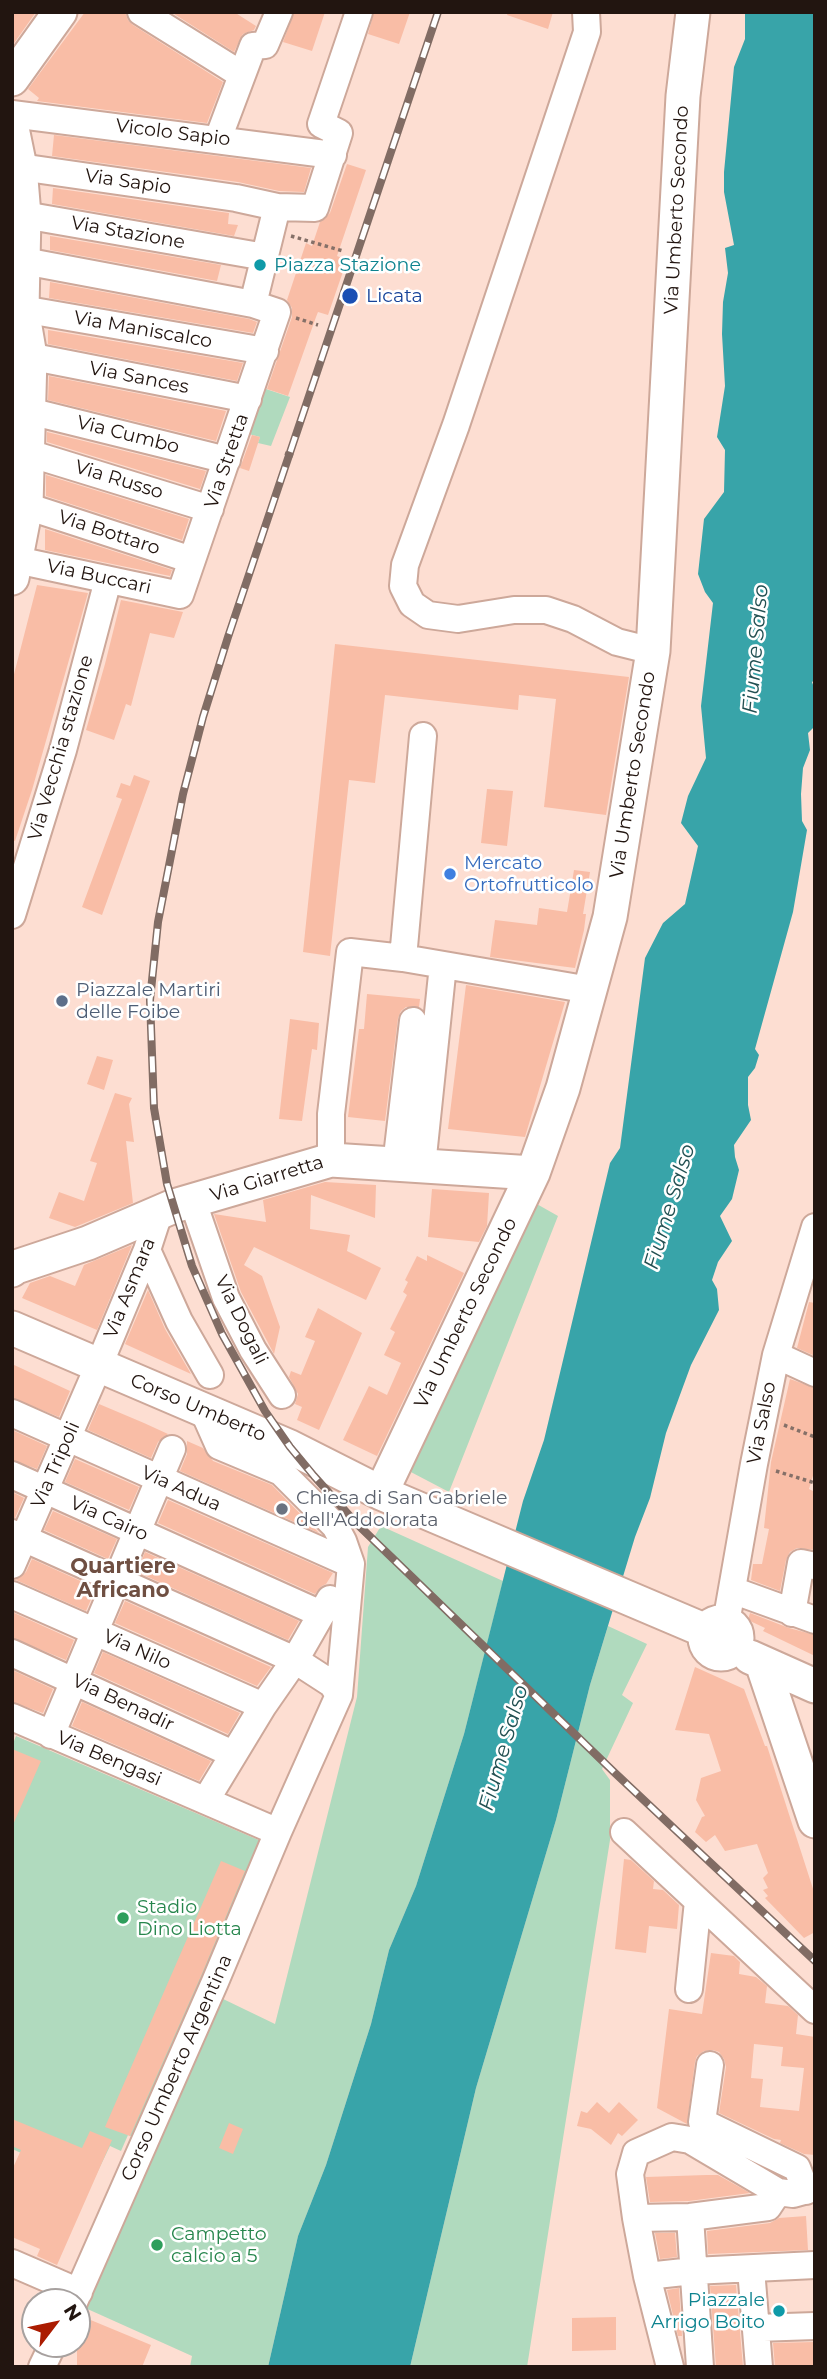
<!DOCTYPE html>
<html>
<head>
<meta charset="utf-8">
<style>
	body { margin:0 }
	#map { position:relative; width:827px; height:2379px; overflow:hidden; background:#fdded2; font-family:Montserrat,sans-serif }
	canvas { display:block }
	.frame { position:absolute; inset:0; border:14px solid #221510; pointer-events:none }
	.north { position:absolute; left:21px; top:2288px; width:70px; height:70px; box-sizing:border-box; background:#fff; border:2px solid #a7a19f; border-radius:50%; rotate:58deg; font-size:19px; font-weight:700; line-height:28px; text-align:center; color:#221510 }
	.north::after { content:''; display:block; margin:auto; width:24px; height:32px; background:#ab1c01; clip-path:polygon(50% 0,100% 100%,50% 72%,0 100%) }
</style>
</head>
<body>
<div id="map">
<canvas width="827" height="2379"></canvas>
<div class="frame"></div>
<div class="north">N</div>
</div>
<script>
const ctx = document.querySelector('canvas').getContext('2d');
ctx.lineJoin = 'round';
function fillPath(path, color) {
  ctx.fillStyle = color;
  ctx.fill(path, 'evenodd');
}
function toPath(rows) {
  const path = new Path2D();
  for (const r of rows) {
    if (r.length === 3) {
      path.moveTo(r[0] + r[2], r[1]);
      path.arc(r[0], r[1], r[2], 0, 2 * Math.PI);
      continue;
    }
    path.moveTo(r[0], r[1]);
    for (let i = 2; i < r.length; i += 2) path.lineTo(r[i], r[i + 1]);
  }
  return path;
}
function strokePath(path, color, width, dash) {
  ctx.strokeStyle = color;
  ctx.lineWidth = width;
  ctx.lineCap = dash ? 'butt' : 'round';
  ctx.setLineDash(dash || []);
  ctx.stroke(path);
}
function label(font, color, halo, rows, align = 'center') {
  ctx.font = font + ' Montserrat,sans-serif';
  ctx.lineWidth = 5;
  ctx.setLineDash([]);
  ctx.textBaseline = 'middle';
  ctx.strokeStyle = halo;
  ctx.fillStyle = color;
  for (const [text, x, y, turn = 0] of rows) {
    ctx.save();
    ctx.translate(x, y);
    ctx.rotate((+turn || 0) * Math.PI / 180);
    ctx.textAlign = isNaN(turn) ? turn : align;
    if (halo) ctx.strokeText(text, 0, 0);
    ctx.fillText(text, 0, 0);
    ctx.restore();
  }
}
fillPath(toPath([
	[257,386,290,397,271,446,258,443,260,437,245,433],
	[535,1203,558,1216,449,1492,407,1470],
	[381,1526,503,1581,464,1734,416,1886,389,1950,371,2024,326,2165,298,2236,268,2367,190,2367,192,2356,83,2307,219,1997,275,2024,357,1697,368,1547],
	[608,1626,647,1644,622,1695,633,1703,602,1769,610,1780,610,1840,527,2367,410,2367,476,2088,556,1820,590,1685],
	[16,1736,261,1841,136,2138,128,2135,121,2151,110,2146,96,2175,85,2181,12,2149,12,1746]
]), '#b0dabe');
fillPath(toPath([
	[745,12,815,12,815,680,812,682,815,690,815,726,808,733,810,750,803,768,801,794,802,821,807,830,793,912,755,1049,759,1055,755,1068,748,1077,748,1105,751,1120,734,1145,735,1157,739,1170,732,1199,720,1216,732,1241,718,1262,712,1280,717,1289,719,1310,691,1365,666,1433,650,1498,635,1537,590,1685,556,1820,476,2088,410,2367,268,2367,298,2236,326,2165,371,2024,389,1950,416,1886,464,1734,523,1501,544,1440,610,1163,620,1148,645,958,663,923,685,904,698,846,681,823,688,796,706,758,701,706,713,603,705,592,698,574,704,519,724,492,725,450,717,437,725,386,722,334,723,302,728,273,725,248,734,245,724,192,724,172,734,67,745,39]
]), '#38a4a9');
fillPath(toPath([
	[12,12,36,12,12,46],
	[85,12,125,12,128,20,133,25,223,82,207,123,37,101,39,98,28,89],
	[171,12,234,12,256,26,254,30,243,34,234,52],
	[294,12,325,12,312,51,283,42],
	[374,12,410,12,399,44,368,34],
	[508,12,553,12,548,29,507,15],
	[54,135,311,168,304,192,279,191,238,182,52,156],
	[347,164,366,170,337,256,347,260,328,315,318,312,316,317,288,396,267,389,292,317,292,308,287,300,306,243,312,246,320,222,330,213],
	[53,188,229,213,228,224,238,225,234,236,52,204],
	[50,236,221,265,217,281,50,250],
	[50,282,249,319,257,322,253,333,49,298],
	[48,330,243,363,237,381,48,344],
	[49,376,226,411,216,441,48,400],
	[47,432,206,471,200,489,47,442],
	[252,435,260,437,249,471,240,468],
	[46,475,189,519,182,540,46,496],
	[45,529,172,570,170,576,45,550],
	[37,585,88,593,32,790,15,841,12,840,12,682],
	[121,600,183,612,174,638,150,633,131,706,126,704,114,740,86,730,105,664],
	[335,644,629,677,606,815,544,807,556,699,519,695,518,710,385,695,375,783,349,780,330,956,303,952],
	[134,775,150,781,102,915,82,907,122,799,116,797,121,783,130,786],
	[487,789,513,791,507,846,481,843],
	[574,870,590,872,583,914,586,914,584,930,575,968,490,957,495,920,537,925,539,908,567,912],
	[466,985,565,1002,525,1137,448,1129],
	[367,994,420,999,419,1007,406,1007,401,1011,398,1018,385,1121,348,1117,359,1029,364,1029],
	[290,1019,319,1023,317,1050,312,1049,302,1121,279,1119],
	[97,1056,113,1060,104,1090,87,1084],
	[115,1093,132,1098,129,1104,134,1142,126,1141,133,1203,75,1227,49,1218,59,1192,84,1201,97,1163,90,1161],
	[325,1182,376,1185,375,1218,311,1195,310,1229,350,1235,347,1251,381,1268,366,1300,254,1247,244,1265,262,1276,280,1327,274,1354,241,1292,214,1214,266,1222,263,1200],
	[432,1189,489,1193,487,1226,479,1242,428,1237],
	[132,1245,97,1330,22,1298,30,1283,50,1276,75,1286,84,1265],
	[427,1255,464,1273,377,1456,343,1440,369,1386,387,1395,401,1363,384,1355,395,1332,390,1329,407,1295,403,1292,408,1282,405,1280,417,1256,427,1261],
	[148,1290,165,1329,191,1374,125,1344],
	[809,1302,815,1303,815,1356,797,1348],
	[318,1308,362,1333,319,1430,297,1420,302,1407,295,1404,298,1394,289,1377,291,1371,301,1375,315,1341,305,1337],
	[12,1364,70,1391,59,1417,12,1398],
	[790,1379,815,1388,815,1469,809,1489,815,1492,815,1550,797,1548,790,1552,786,1560,780,1591,751,1580,753,1564,762,1564,769,1529,764,1528,771,1462],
	[99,1404,144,1423,168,1434,158,1442,151,1458,88,1430],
	[12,1430,47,1446,37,1469,12,1460],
	[187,1441,203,1448,213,1461,272,1485,319,1533,180,1471,187,1454],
	[75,1459,139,1487,129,1510,65,1482],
	[12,1492,24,1498,15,1518,12,1518],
	[168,1500,333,1573,326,1584,322,1586,315,1594,158,1523],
	[53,1511,117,1539,108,1559,44,1530],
	[145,1552,299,1621,288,1640,137,1572],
	[32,1559,96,1588,86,1611,16,1580,26,1572],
	[125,1601,271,1667,257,1686,115,1623],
	[12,1612,74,1640,66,1660,12,1638],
	[750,1613,789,1628,815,1635,815,1656,763,1631,765,1628,748,1620],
	[103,1652,240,1713,228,1734,94,1673],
	[695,1667,744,1689,765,1746,767,1746,815,1895,815,1932,804,1938,765,1898,768,1896,763,1890,768,1888,763,1878,768,1873,757,1844,725,1851,715,1835,706,1842,695,1832,702,1817,705,1816,696,1800,701,1778,721,1771,709,1734,675,1730],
	[12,1670,53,1689,43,1713,12,1702],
	[82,1702,211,1761,199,1781,72,1726],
	[12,1749,41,1761,12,1827],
	[624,1859,631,1860,654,1881,653,1889,663,1890,679,1905,677,1929,649,1926,646,1953,615,1949],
	[221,1861,245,1871,201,1976,130,2136,105,2127],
	[711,1953,734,1956,740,1962,739,1974,756,1977,767,1986,765,2003,788,2006,798,2015,796,2034,815,2037,815,2155,804,2154,780,2143,781,2140,774,2139,719,2113,726,2067,724,2059,719,2052,713,2050,704,2051,697,2056,695,2062,687,2124,657,2108,669,2009,702,2014],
	[754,2044,783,2047,781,2066,804,2068,799,2111,760,2107,763,2079,751,2078],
	[597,2102,609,2113,619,2102,638,2120,622,2136,618,2133,611,2145,591,2129,577,2126,581,2111,587,2113],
	[12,2119,82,2148,90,2131,112,2140,57,2265,37,2256,40,2249,12,2237,12,2170,21,2150,12,2146],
	[229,2123,243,2129,233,2154,219,2148],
	[706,2175,718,2175,750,2193,689,2201,650,2202,646,2177],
	[806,2216,808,2250,708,2254,707,2231,770,2223,779,2218],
	[655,2233,675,2233,677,2257,660,2259],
	[736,2285,743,2367,716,2367,710,2286],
	[679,2288,682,2336,678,2336,667,2290],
	[81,2316,151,2345,142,2367,77,2367,77,2324],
	[616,2317,616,2350,572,2351,572,2318],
	[815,2342,815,2367,775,2367,773,2343]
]), '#f9bda6');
const minor = toPath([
	[141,12,242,75],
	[586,12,587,32,456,425,405,565,403,586,412,604,428,615,458,619,514,610,546,610,573,619,617,642,653,651],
	[12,114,333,155],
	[218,139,253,46,265,45,279,12],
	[20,167,236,198,277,207,315,208,339,133,321,124,359,12],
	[24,215,265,257],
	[253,304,277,207],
	[22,309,265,351],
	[13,353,248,399],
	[29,411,227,460],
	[12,448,210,509],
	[26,506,192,560],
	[12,559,180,595,277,312,253,304,24,261],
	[423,736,403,958,590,990],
	[12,915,63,750,108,580],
	[331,1160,331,1114,350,952,403,958],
	[396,1165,413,1021],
	[422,1166,443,965],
	[193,1202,226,1298,253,1350,282,1395],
	[147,1250,179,1321,210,1375],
	[776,1355,815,1373],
	[12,1413,351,1564],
	[12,1475,321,1614],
	[12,1533,295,1660,332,1684,339,1695],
	[12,1565,99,1365,147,1250,160,1210],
	[732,1590,815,1620],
	[12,1595,263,1706],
	[792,1613,801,1563,815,1566],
	[726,1623,754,1464,776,1355,815,1227],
	[12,1653,233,1754],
	[12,1717,278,1832],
	[51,1735,172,1449],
	[206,1800,263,1706,295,1660,330,1599],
	[624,1832,815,2010],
	[689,1989,698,1901],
	[710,2065,702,2122,797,2168,806,2191],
	[690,2217,700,2367],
	[636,2218,690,2217,768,2207,778,2192],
	[12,2263,79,2292],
	[751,2269,759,2367],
	[647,2276,693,2271,815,2265],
	[74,2302,215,1982,278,1832,339,1695,351,1564,343,1541,335,1526,281,1472,219,1446,203,1410],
	[756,2328,815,2326],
	[42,2367,53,2344],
	[670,2367,647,2276,636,2218,630,2174,636,2153,672,2137,690,2140,778,2192,793,2194,815,2188]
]);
const major = toPath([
	[12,79,60,12],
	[12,128,20,167,24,215,22,309,18,330],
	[12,578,26,506,30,356,22,309],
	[12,1270,13,1268,88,1243,174,1206,331,1160,533,1173],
	[12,1328,290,1447,381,1493,706,1631],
	[381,1493,533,1173,563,1088,610,917,653,651,683,96,693,12],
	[721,1638,16],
	[750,1657,815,1686],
	[762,1663,815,1821]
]);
strokePath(minor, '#cda89a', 30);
strokePath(major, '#cda89a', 37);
strokePath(toPath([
	[291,236,343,251],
	[296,318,318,325],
	[285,453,293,456],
	[784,1425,815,1437],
	[776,1471,815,1483]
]), '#857068', 3.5, [3.5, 3.5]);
strokePath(minor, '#fff', 26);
strokePath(major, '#fff', 33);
const rail = toPath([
	[438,12,228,637,203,717,183,794,158,922,150,1000,154,1108,167,1184,192,1266,222,1334,265,1411,290,1447,314,1476,356,1523,615,1773,815,1961]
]);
strokePath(rail, '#816c64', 8);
strokePath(rail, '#fff', 5, [16]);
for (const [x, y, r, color] of [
	[260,265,7,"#0f9aa8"],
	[350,296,9,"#1a4fb4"],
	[450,874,7,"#3f7fe0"],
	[62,1001,7,"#5c6f8a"],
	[282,1509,7,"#6b7280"],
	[123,1918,7,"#2e9e5b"],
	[157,2245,7,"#2e9e5b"],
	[779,2311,7,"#0f9aa8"]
]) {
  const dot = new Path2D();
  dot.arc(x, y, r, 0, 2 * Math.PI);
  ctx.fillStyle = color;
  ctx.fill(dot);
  strokePath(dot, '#fff', 2.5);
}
label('19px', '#221510', '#fff', [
	["Vicolo Sapio",173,133,7],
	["Via Sapio",128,182,8],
	["Via Umberto Secondo",677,210,-87],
	["Via Stazione",128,233,10],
	["Via Maniscalco",143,330,10],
	["Via Sances",139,378,11],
	["Via Cumbo",128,435,14],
	["Via Stretta",227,461,-71],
	["Via Russo",119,480,17],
	["Via Bottaro",109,533,18],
	["Via Buccari",99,577,12],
	["Via Vecchia stazione",61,748,-74],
	["Via Umberto Secondo",633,775,-81],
	["Via Giarretta",267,1179,-17],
	["Via Asmara",130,1288,-68],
	["Via Umberto Secondo",466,1313,-64],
	["Via Dogali",241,1320,64],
	["Corso Umberto",198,1408,23],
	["Via Salso",762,1423,-79],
	["Via Tripoli",56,1465,-66],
	["Via Adua",181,1489,24],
	["Via Cairo",109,1519,24],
	["Via Nilo",137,1650,24],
	["Via Benadir",123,1703,25],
	["Via Bengasi",109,1759,23],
	["Corso Umberto Argentina",177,2068,-66]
]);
label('19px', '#0d838f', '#fff', [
	["Piazza Stazione",274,265],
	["Piazzale",765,2300,"right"],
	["Arrigo Boito",765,2322,"right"]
], 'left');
label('19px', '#164399', '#fff', [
	["Licata",366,296]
], 'left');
label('19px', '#366cbe', '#fff', [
	["Mercato",464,863],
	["Ortofrutticolo",464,885]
], 'left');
label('19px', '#4e5e75', '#fff', [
	["Piazzale Martiri",76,990],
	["delle Foibe",76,1012]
], 'left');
label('19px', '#5b616d', '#fff', [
	["Chiesa di San Gabriele",296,1498],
	["dell'Addolorata",296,1520]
], 'left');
label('19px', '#27864d', '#fff', [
	["Stadio",137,1907],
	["Dino Liotta",137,1929],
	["Campetto",171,2234],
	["calcio a 5",171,2256]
], 'left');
label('italic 21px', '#225052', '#fff', [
	["Fiume Salso",756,649,-85],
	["Fiume Salso",670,1207,-73],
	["Fiume Salso",504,1748,-74]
]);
label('bold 21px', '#6f4f42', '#fff', [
	["Quartiere",123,1567],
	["Africano",123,1591]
]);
</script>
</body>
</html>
